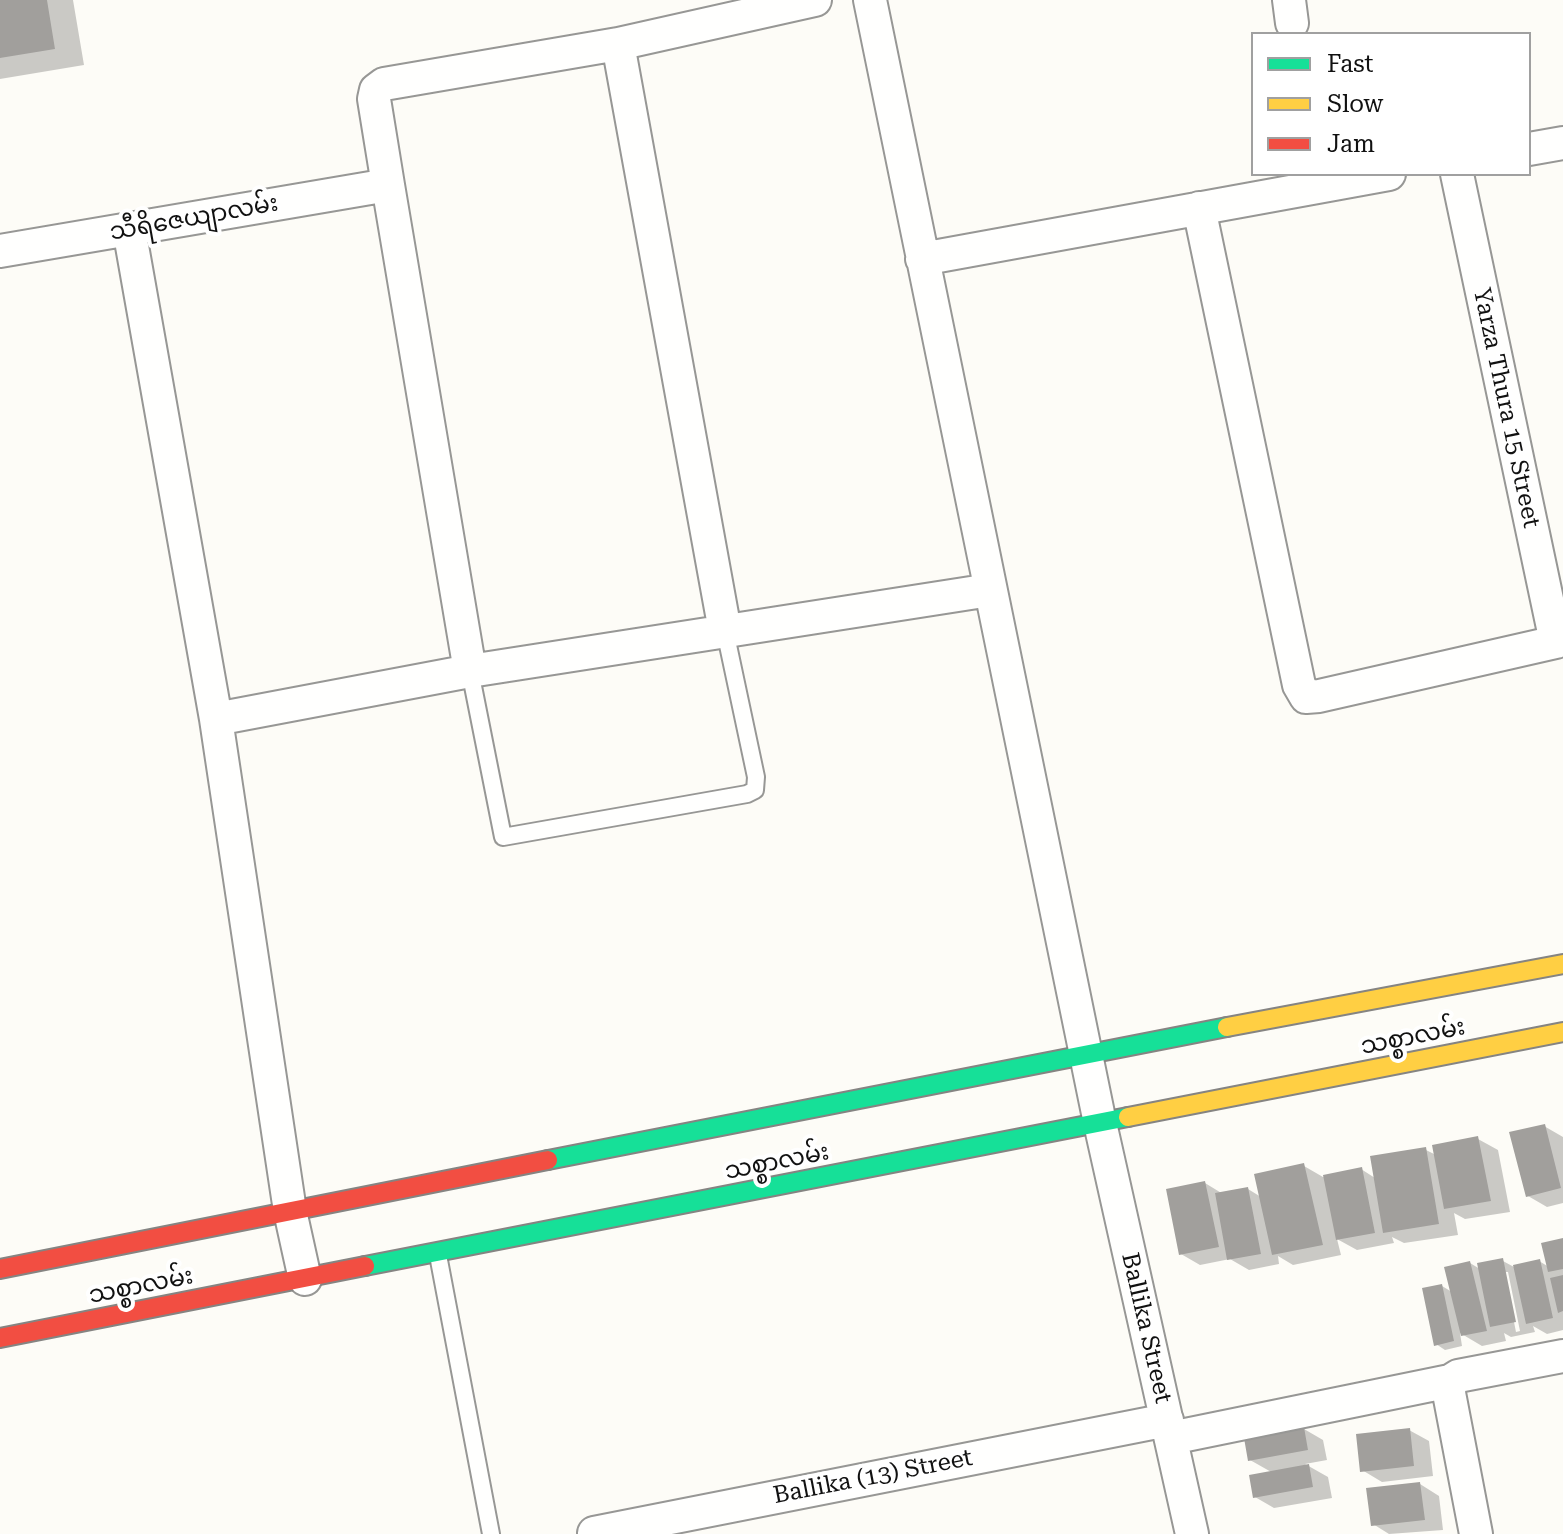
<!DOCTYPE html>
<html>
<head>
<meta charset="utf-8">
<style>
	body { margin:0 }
	#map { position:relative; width:1563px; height:1534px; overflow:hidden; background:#fdfcf7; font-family:"Roboto Serif",serif }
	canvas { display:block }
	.legend { position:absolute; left:1251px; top:32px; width:280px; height:144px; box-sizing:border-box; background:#fff; border:2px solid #a0a0a0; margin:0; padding:10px 14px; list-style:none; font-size:24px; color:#111 }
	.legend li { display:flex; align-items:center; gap:16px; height:40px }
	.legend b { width:40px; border:2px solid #a0a0a0 }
</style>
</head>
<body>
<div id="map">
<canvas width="1563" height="1534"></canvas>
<ul class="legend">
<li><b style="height:10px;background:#16e098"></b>Fast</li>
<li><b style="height:10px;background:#ffcf43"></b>Slow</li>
<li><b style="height:10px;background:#f24e42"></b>Jam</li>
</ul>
</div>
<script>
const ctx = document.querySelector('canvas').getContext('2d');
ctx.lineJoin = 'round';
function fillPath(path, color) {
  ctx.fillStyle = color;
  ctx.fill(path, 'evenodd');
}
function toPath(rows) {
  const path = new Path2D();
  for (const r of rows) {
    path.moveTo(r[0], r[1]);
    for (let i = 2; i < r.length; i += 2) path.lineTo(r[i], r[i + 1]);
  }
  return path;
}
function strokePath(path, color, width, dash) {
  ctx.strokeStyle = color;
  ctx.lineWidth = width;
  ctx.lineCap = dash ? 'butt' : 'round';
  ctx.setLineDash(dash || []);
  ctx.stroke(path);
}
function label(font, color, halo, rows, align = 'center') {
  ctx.font = font + ' "Roboto Serif","Noto Sans Myanmar",serif';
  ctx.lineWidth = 8;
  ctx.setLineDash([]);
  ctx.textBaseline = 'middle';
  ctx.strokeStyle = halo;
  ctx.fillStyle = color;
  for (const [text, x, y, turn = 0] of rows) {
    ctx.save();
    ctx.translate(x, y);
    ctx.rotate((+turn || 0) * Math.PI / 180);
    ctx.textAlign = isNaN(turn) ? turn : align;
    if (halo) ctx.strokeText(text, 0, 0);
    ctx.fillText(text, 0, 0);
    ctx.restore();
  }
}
fillPath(toPath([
	[0,0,73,0,84,65,0,79],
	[1544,1126,1563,1137,1563,1203,1547,1207,1528,1196],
	[1478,1139,1498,1150,1510,1212,1465,1219,1454,1213,1458,1235,1404,1243,1392,1237,1394,1243,1357,1250,1337,1239,1341,1255,1293,1265,1278,1256,1279,1264,1249,1270,1230,1259,1200,1265,1181,1254,1205,1183,1223,1194,1248,1189,1261,1197,1304,1166,1323,1177,1361,1169,1375,1178,1426,1150,1436,1155],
	[1563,1240,1563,1330,1547,1334,1533,1326,1535,1332,1511,1337,1504,1333,1506,1341,1482,1346,1460,1333,1462,1346,1445,1350,1436,1344,1442,1286,1452,1292,1470,1263,1480,1269,1503,1261,1514,1267,1539,1261,1549,1267],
	[1504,1272,1508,1272,1520,1331,1516,1332],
	[1304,1429,1323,1440,1327,1460,1305,1464,1328,1477,1332,1498,1274,1508,1255,1497,1273,1473,1250,1460],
	[1409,1430,1429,1441,1433,1476,1382,1482,1362,1470],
	[1420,1484,1439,1496,1443,1530,1389,1534,1373,1524]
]), '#0003');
fillPath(toPath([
	[0,0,47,0,55,49,0,58],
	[1545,1124,1561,1188,1526,1197,1509,1132],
	[1478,1136,1491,1201,1444,1209,1432,1145],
	[1426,1147,1439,1224,1383,1233,1370,1156],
	[1304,1163,1323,1245,1272,1255,1254,1174],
	[1362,1167,1375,1233,1336,1240,1323,1175],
	[1205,1181,1219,1247,1179,1255,1166,1189],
	[1248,1187,1261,1254,1227,1260,1215,1193],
	[1563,1238,1563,1269,1548,1272,1541,1243],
	[1503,1258,1516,1322,1490,1327,1477,1263],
	[1540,1259,1553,1318,1526,1324,1513,1265],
	[1470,1261,1487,1331,1461,1336,1444,1267],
	[1563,1275,1563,1311,1558,1313,1550,1278],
	[1442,1284,1454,1341,1434,1346,1422,1288],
	[1304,1427,1308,1450,1248,1461,1244,1438],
	[1410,1428,1414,1466,1360,1472,1356,1434],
	[1309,1464,1313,1487,1253,1498,1249,1475],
	[1420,1482,1425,1520,1371,1526,1366,1488]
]), '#a19f9c');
const lane = toPath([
	[470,671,503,837,747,794,755,790,756,777,725,631],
	[438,1255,491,1534]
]);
const street = toPath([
	[870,0,1100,1123,1192,1534],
	[1289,0,1292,23],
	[618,44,725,631],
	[1529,149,1563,143],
	[1199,208,1299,685,1306,697,1319,696,1556,642,1457,174],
	[129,229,216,719,290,1211,305,1279],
	[0,251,388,185],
	[922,259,1389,174],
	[470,671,388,185,374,99,376,90,384,84,618,44,815,0],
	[216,719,470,671,990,590],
	[1171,1438,1450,1381],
	[594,1533,1167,1420],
	[1476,1534,1449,1393,1450,1381,1458,1376,1563,1356]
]);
const fast = toPath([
	[548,1160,1227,1027],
	[365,1266,1128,1117]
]);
const slow = toPath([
	[1227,1027,1563,964],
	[1128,1117,1563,1032]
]);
const jam = toPath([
	[0,1269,548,1160],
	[0,1338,365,1266]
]);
strokePath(lane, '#979795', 20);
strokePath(street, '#979795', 36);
strokePath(fast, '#858482', 22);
strokePath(slow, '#858482', 22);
strokePath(jam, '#858482', 22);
strokePath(lane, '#fffffe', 16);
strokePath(street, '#fffffe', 32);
strokePath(fast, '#16e098', 18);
strokePath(slow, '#ffcf43', 18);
strokePath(jam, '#f24e42', 18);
label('24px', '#111', '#fff', [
	["သီရိဇေယျာလမ်း",194,218,-10],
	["Yarza Thura 15 Street",1506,408,78],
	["သစ္စာလမ်း",1413,1037,-11],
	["သစ္စာလမ်း",777,1162,-11],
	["သစ္စာလမ်း",141,1286,-11],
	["Ballika Street",1146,1328,77],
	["Ballika (13) Street",873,1477,-11]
]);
</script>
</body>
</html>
